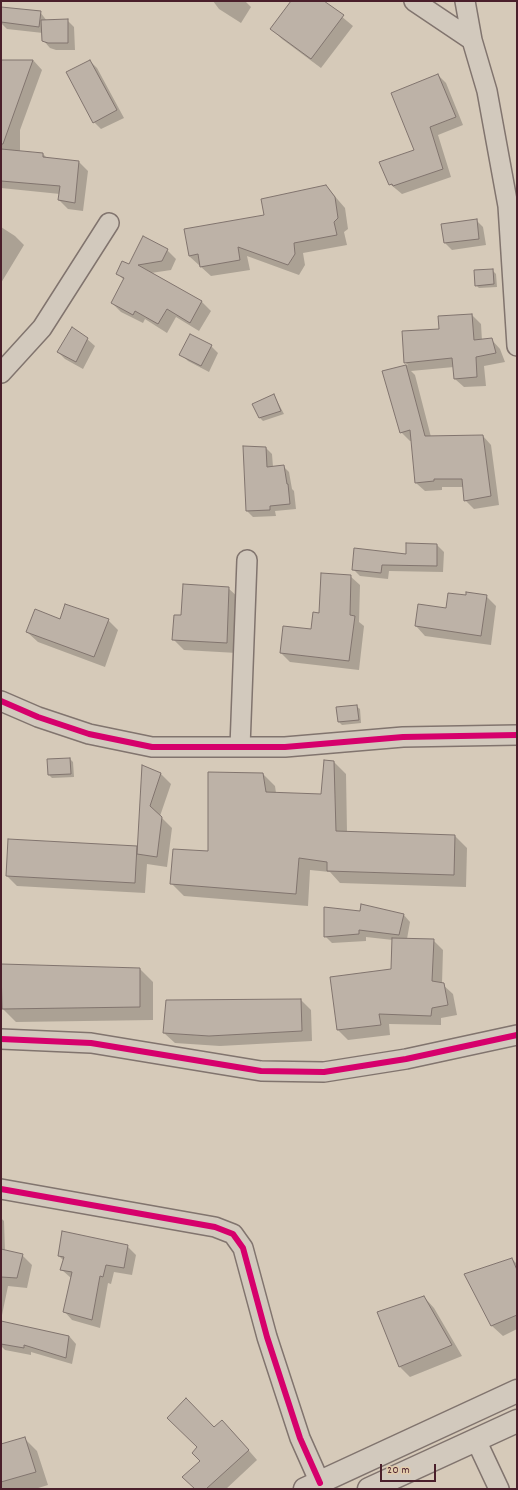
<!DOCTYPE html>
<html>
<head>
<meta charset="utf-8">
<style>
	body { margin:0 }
	#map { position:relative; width:518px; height:1490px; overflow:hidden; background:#d6cab9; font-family:Dekko,sans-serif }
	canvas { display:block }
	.frame { position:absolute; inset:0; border:2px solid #4a1f2b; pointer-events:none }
	.scale { position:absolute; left:380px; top:1464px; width:56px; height:18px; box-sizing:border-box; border:2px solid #4a1f2b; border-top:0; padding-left:5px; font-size:12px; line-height:14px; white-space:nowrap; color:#4a1f2b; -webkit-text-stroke:3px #e3ccac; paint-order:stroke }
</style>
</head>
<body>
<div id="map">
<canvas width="518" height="1490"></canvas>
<div class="frame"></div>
<div class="scale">20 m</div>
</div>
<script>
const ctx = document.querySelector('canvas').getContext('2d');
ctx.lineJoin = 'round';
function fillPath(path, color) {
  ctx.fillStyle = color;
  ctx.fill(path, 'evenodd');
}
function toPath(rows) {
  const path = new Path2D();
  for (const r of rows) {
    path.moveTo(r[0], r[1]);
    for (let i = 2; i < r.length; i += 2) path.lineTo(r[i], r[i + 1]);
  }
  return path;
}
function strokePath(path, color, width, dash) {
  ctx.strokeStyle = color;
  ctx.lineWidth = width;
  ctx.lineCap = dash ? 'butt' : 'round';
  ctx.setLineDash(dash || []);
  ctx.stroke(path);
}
fillPath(toPath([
	[213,1,245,1,251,7,241,23,219,9],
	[292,1,323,1,353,26,321,68,282,39,272,29],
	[40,12,47,21,67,20,74,27,75,50,56,50,50,48,43,40,43,33,7,29,1,23,1,13],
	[33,60,42,70,20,130,20,152,43,154,47,158,79,162,88,171,83,211,68,209,59,200,60,194,1,188,1,61],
	[90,61,97,68,124,118,101,129,94,122,67,73],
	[438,75,446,83,463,125,438,135,451,177,402,194,390,184,416,150],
	[326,186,345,208,348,229,344,232,347,245,303,253,305,265,299,275,247,256,250,270,211,276,189,256],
	[476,220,483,227,486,245,452,250,445,243],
	[1,227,15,236,24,245,1,283],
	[167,250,176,259,171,270,151,273,202,302,211,311,199,331,176,317,167,333,145,319,143,323,121,312,112,303,124,280,117,273,129,265],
	[492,270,496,274,497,287,479,288,476,285],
	[472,315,481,324,482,341,491,339,500,349,505,362,484,366,486,386,464,387,455,379,454,367,411,371,415,375,431,437,483,436,491,445,499,505,474,509,465,500,464,487,442,487,442,490,425,491,416,483,412,441,410,441,401,432,383,372,408,365,405,362,440,330],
	[87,339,95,346,83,369,65,359,58,352],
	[211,346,218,353,209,372,188,361,181,354],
	[274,395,284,414,263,421,259,417],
	[266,448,272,454,273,467,283,466,289,472,292,489,294,491,296,509,275,511,276,516,253,517,247,511],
	[437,545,444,552,443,572,389,571,388,579,360,576,353,569],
	[350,576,360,585,359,622,364,626,359,670,290,662,281,653,312,630,320,614],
	[228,588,239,598,237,653,184,650,173,639,181,616],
	[467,596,486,596,496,606,491,645,425,636,416,626],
	[60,620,108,620,118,630,105,667,38,642,27,632],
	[356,706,360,709,361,723,342,725,339,722],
	[70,759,73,762,74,777,52,778,49,775],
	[334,762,346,774,347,832,455,836,467,848,466,887,340,883,330,872,310,870,308,906,184,896,172,884,209,852,263,774,275,786,276,793,322,795],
	[143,766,161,774,171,784,160,816,172,828,167,867,147,864,145,893,17,886,7,876,137,847,138,849],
	[403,914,410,922,407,939,433,940,443,950,442,984,453,994,457,1015,441,1018,441,1025,389,1024,390,1035,348,1040,338,1030,392,970,393,940,366,937,366,941,332,943,325,936],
	[2,965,140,969,153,982,153,1020,16,1022,3,1009],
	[301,1000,311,1010,312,1041,220,1046,175,1043,164,1033],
	[1,1218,4,1221,5,1251,22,1255,32,1265,27,1288,8,1286,1,1320],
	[127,1246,136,1255,132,1275,114,1272,111,1284,108,1283,100,1328,72,1320,64,1311,71,1278,62,1270,64,1261,59,1256],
	[512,1259,517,1264,517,1329,503,1336,492,1326,465,1275],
	[424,1297,434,1308,462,1356,410,1377,400,1367],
	[1,1322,69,1336,76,1344,72,1364,31,1352,31,1355,5,1350,1,1346],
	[214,1428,231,1430,257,1460,226,1489,195,1489],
	[24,1438,37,1451,48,1485,35,1489,1,1489,1,1445]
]), '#0003');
const building = toPath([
	[291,1,324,1,344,15,311,59,270,29,291,1],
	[1,7,41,11,39,27,1,22,1,7],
	[68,19,68,43,48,43,42,41,41,20,68,19],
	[1,60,33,60,3,144,1,144,1,60],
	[90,60,117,110,93,123,66,72,90,60],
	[438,74,456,117,430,127,443,169,393,186,392,184,389,185,379,162,414,150,391,93,438,74],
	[1,149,43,153,43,157,79,161,75,203,58,200,60,186,1,181,1,149],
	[326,185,335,197,338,218,334,222,337,235,294,243,295,254,288,265,238,247,240,260,200,267,198,254,189,256,184,229,264,215,261,199,326,185],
	[477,219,479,239,444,243,441,224,477,219],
	[143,236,168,249,162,261,138,265,202,301,190,323,167,309,158,324,135,311,133,315,111,303,124,278,116,274,122,261,129,264,143,236],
	[493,269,494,284,475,286,474,270,493,269],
	[472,314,474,340,492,338,496,353,476,357,477,377,454,379,452,358,404,363,402,331,439,329,438,316,472,314],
	[72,327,88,338,76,362,57,352,72,327],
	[190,334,212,345,201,366,179,355,190,334],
	[406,365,425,436,483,435,491,496,464,501,462,479,434,479,434,481,415,483,410,430,400,433,382,371,406,365],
	[274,394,281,411,259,418,252,404,274,394],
	[243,446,266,447,267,467,284,465,287,484,288,484,290,504,270,506,270,510,246,511,243,446],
	[406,543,437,544,437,566,382,565,381,573,352,570,354,548,406,554,406,543],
	[321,573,351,575,350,615,355,616,349,661,280,653,283,626,311,629,313,612,319,613,321,573],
	[183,584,229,587,227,643,172,640,174,615,181,615,183,584],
	[466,592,487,595,481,636,415,626,418,604,446,608,448,593,466,595,466,592],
	[65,604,109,619,94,657,26,632,35,609,60,619,65,604],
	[357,705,359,720,338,722,336,707,357,705],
	[70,758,71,774,48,775,47,759,70,758],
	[324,760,334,761,336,831,455,835,454,875,327,871,327,862,299,858,296,894,170,884,173,849,208,851,208,772,263,773,266,792,321,794,324,760],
	[142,765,161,773,150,806,162,817,157,857,137,854,142,765],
	[8,839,137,846,135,883,6,876,8,839],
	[361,904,404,914,399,935,359,930,359,934,324,937,324,907,360,911,361,904],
	[392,938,434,939,432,981,444,983,448,1005,432,1008,431,1016,379,1014,381,1025,337,1030,330,977,391,969,392,938],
	[1,964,140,968,140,1007,2,1009,1,964],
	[301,999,302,1031,209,1036,163,1033,166,1000,301,999],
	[62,1231,128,1245,124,1268,106,1265,103,1277,100,1276,92,1320,63,1312,72,1272,60,1270,64,1257,58,1256,62,1231],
	[1,1249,23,1254,17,1278,1,1277,1,1249],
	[512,1258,517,1270,517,1315,491,1326,464,1274,512,1258],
	[424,1296,452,1345,399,1367,377,1312,424,1296],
	[1,1321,69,1336,66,1358,24,1345,24,1348,1,1344,1,1321],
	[186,1398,214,1427,222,1420,249,1450,206,1489,195,1489,182,1477,200,1461,192,1453,197,1447,167,1418,186,1398],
	[25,1437,36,1472,1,1482,1,1444,25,1437]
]);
fillPath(building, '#bdb2a7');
strokePath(building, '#81746e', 1);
const street = toPath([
	[414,1,472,40],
	[465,1,472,40,487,91,508,206,517,346],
	[1,373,42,328,109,223],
	[1,701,38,717,89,734,152,747,285,747,403,737,517,735],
	[240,747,247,560],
	[1,1039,91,1043,261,1071,324,1072,406,1059,517,1035],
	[1,1189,215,1227,233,1234,243,1248,267,1337,300,1438,320,1483],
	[476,1440,499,1489]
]);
const secondary = toPath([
	[305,1489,517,1391],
	[369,1489,517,1421]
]);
strokePath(street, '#81746e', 22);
strokePath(secondary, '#81746e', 25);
strokePath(street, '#d2c9bd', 19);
strokePath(secondary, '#d2c9bd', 22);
strokePath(toPath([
	[1,701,38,717,89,734,152,747,285,747,403,737,517,735],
	[1,1039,91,1043,261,1071,324,1072,406,1059,517,1035],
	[1,1189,215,1227,233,1234,243,1248,267,1337,300,1438,320,1483]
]), '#d6006c', 6);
</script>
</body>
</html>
